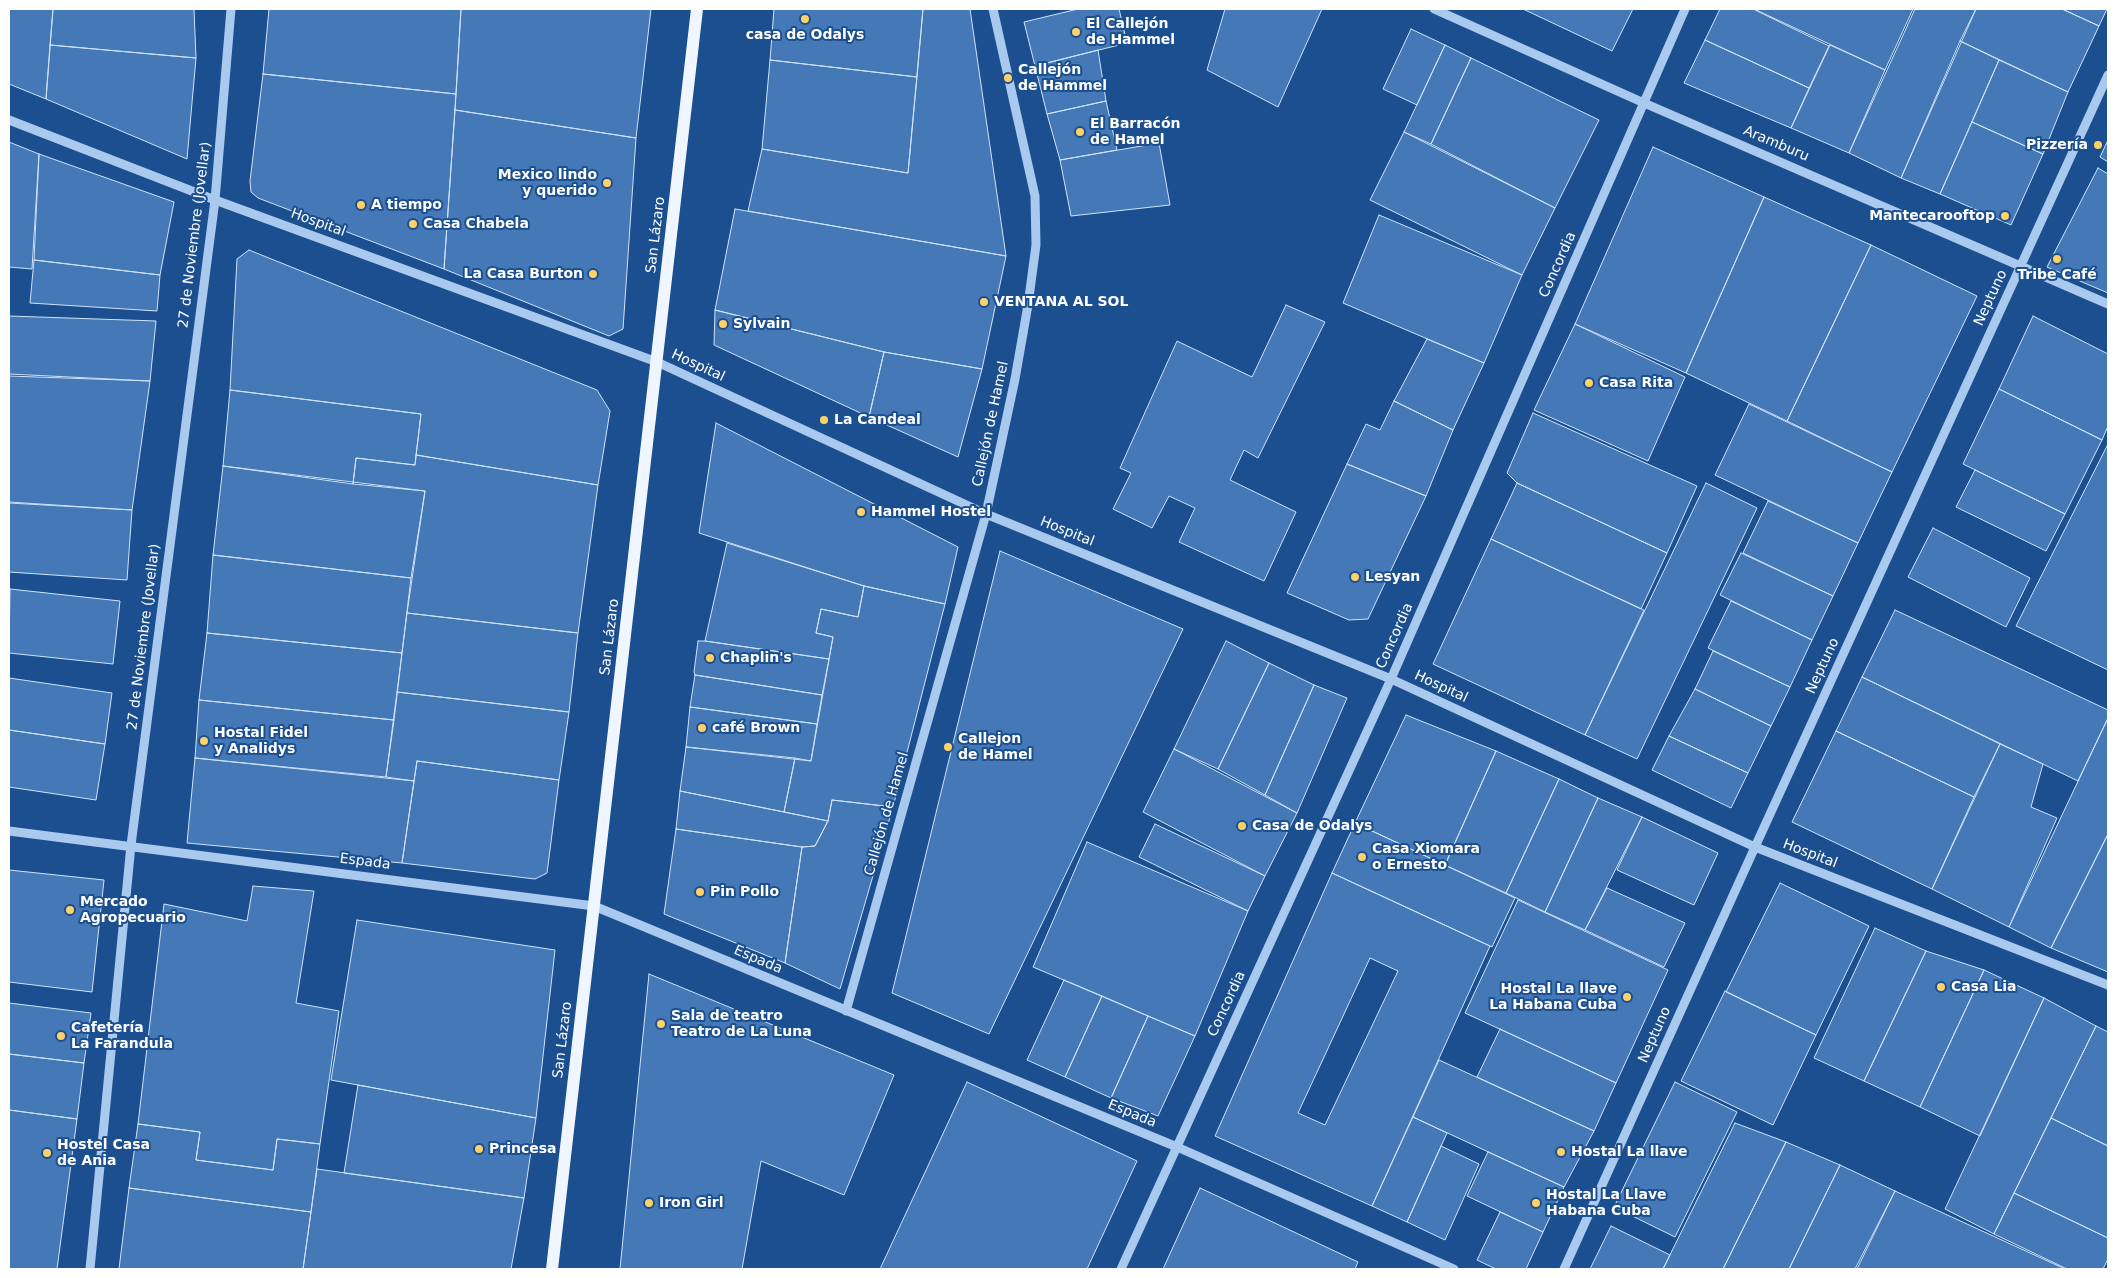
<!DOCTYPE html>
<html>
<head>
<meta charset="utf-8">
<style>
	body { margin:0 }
	#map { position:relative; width:2117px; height:1278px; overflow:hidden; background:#1b4f8f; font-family:"DejaVu Sans",sans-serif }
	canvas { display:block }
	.frame { position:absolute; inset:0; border:10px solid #fff; pointer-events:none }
</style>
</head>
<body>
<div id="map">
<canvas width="2117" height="1278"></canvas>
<div class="frame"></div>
</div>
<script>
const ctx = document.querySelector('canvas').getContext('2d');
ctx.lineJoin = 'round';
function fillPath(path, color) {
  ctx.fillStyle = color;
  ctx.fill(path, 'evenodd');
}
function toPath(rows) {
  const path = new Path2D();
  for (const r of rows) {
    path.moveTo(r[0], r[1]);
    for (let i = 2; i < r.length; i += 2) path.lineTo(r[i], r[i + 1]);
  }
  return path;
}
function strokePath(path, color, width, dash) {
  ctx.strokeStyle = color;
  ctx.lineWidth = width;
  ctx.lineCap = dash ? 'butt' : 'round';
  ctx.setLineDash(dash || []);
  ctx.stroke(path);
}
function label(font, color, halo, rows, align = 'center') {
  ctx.font = font + ' "DejaVu Sans",sans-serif';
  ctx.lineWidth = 4;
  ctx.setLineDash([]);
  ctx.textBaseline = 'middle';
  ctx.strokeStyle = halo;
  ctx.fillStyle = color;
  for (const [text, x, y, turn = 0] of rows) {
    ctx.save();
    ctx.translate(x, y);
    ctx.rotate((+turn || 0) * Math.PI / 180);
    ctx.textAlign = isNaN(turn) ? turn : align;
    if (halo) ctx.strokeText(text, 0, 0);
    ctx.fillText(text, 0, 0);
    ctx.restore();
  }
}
const building = toPath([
	[9,9,53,9,46,99,9,84,9,9],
	[53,9,194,9,196,58,50,45,53,9],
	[269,9,461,9,456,94,263,74,269,9],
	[461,9,651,9,636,138,455,110,461,9],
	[774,9,923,9,917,77,770,60,774,9],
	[923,9,970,9,1006,256,748,211,762,149,908,173,923,9],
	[1078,9,1119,9,1127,43,1035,66,1024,22,1078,9],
	[1225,9,1322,9,1278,107,1207,70,1225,9],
	[1523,9,1633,9,1612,51,1523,9],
	[1720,9,1753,9,1829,46,1809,88,1705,40,1720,9],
	[1754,9,1913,9,1885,70,1754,9],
	[1915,9,1976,9,1901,178,1849,153,1915,9],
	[1976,9,2062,9,2099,26,2068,92,1960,41,1976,9],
	[2062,9,2107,9,2099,26,2062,9],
	[1411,29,1445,45,1417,105,1383,89,1411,29],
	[1705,40,1809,88,1791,128,1684,83,1705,40],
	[1960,41,1999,60,1940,194,1901,178,1960,41],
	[50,45,196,58,187,159,46,99,50,45],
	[1445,45,1471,58,1431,144,1404,132,1445,45],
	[1830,45,1885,70,1849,153,1791,128,1830,45],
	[1098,50,1106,101,1047,114,1035,66,1098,50],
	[1471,58,1599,120,1555,208,1431,144,1471,58],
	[770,60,917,77,908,173,762,149,770,60],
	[1999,60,2068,92,2043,154,1972,122,1999,60],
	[263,74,456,94,444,269,258,198,251,192,250,181,263,74],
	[1106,101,1117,150,1060,160,1047,114,1106,101],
	[455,110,636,138,623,329,609,336,444,269,455,110],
	[1972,122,2043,154,2011,225,1940,194,1972,122],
	[1404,132,1555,208,1522,275,1370,200,1404,132],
	[2108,140,2108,162,2100,157,2108,140],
	[9,142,39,154,32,269,9,267,9,142],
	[1159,143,1170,205,1071,216,1060,160,1159,143],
	[1653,147,1764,197,1686,373,1575,324,1653,147],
	[39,154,174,202,160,275,34,260,39,154],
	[2098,168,2108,174,2108,293,2047,267,2098,168],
	[1764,197,1871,245,1787,421,1686,373,1764,197],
	[735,209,1006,256,982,369,884,352,715,310,735,209],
	[1379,215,1522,275,1484,363,1343,303,1379,215],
	[1871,245,1977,296,1892,472,1787,421,1871,245],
	[249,250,597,390,610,411,598,485,416,455,421,414,230,390,237,259,249,250],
	[34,260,160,275,157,311,30,303,34,260],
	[1286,305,1325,322,1258,458,1244,450,1230,480,1296,512,1264,581,1179,542,1195,508,1169,496,1152,528,1113,509,1131,473,1120,468,1177,341,1252,377,1286,305],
	[715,310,884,352,869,417,714,345,715,310],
	[9,316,156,321,150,381,9,374,9,316],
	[2033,316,2108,354,2108,426,2102,440,1999,389,2033,316],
	[1575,324,1685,377,1648,461,1534,410,1575,324],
	[1427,339,1484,363,1453,430,1394,401,1427,339],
	[884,352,982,369,958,457,869,417,884,352],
	[9,376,150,381,132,510,9,502,9,376],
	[1999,389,2102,440,2065,514,1963,464,1999,389],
	[230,390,421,414,415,465,356,458,353,484,223,466,230,390],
	[1394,401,1453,430,1426,496,1347,464,1366,424,1380,430,1394,401],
	[1749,404,1892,472,1858,543,1715,475,1749,404],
	[1533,413,1697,486,1667,553,1517,483,1507,473,1533,413],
	[716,423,958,547,945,604,864,586,699,533,716,423],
	[2108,444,2108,670,2016,626,2108,444],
	[416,455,598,485,578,633,407,613,425,491,353,484,356,458,415,465,416,455],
	[1347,464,1426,496,1368,619,1349,620,1287,593,1347,464],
	[223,466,425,491,411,578,213,555,223,466],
	[1975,470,2065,514,2046,551,1956,507,1975,470],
	[1517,483,1667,553,1641,609,1491,539,1517,483],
	[1706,483,1757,508,1637,759,1585,735,1706,483],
	[1768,501,1858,543,1833,596,1743,553,1768,501],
	[9,503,132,510,127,580,9,572,9,503],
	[1933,528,2030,578,2006,627,1908,577,1933,528],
	[1491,539,1644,610,1585,735,1433,664,1491,539],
	[727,543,864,586,858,617,821,609,816,633,833,637,829,659,705,641,727,543],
	[1000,551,1183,629,989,1034,892,993,1000,551],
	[1741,553,1833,596,1812,640,1720,595,1741,553],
	[213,555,411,578,402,653,207,633,213,555],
	[864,586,945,604,893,807,832,800,828,821,784,812,795,758,811,761,833,637,816,633,821,609,858,617,864,586],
	[10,589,120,601,113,664,9,653,10,589],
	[1731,601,1812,640,1790,687,1708,648,1731,601],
	[1895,610,2108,710,2108,718,2078,781,1862,677,1895,610],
	[407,613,578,633,569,712,397,692,407,613],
	[207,633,402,653,394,720,199,700,207,633],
	[698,641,705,641,829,659,822,695,695,675,694,672,698,641],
	[1226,641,1269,663,1218,769,1174,749,1226,641],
	[1713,651,1790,687,1771,726,1695,689,1713,651],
	[1269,663,1314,685,1265,795,1218,769,1269,663],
	[695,675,822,695,817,724,690,707,695,675],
	[1862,677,2000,744,1974,797,1836,731,1862,677],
	[9,678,112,693,105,744,9,730,9,678],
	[1314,685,1347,698,1297,813,1265,795,1314,685],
	[1695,689,1771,726,1748,773,1669,736,1695,689],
	[397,692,569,712,559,780,417,761,414,781,386,777,397,692],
	[199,700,394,720,386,777,195,758,199,700],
	[690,707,817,724,811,761,686,747,690,707],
	[1406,715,1496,751,1445,865,1355,823,1406,715],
	[2108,718,2108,834,2051,948,2009,927,2108,718],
	[9,730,105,744,96,800,9,787,9,730],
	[1836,731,1974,797,1932,889,1792,822,1836,731],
	[1669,736,1748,773,1731,808,1652,770,1669,736],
	[2000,744,2043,764,2031,807,2057,818,2009,927,1932,889,2000,744],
	[686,747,795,758,784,812,680,791,686,747],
	[1174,749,1297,813,1265,876,1143,812,1174,749],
	[1496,751,1559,779,1506,893,1445,865,1496,751],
	[195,758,414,781,402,863,187,843,195,758],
	[417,761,559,780,547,873,535,879,402,863,417,761],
	[1559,779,1598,798,1545,912,1506,893,1559,779],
	[680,791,784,812,828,821,815,846,802,847,676,829,680,791],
	[1598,798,1642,817,1585,930,1545,912,1598,798],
	[832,800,893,807,840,989,785,963,802,847,815,846,828,821,832,800],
	[1642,817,1718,853,1694,905,1617,870,1642,817],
	[1355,823,1515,898,1492,947,1332,873,1355,823],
	[1155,824,1265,876,1248,911,1139,857,1155,824],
	[676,829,802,847,785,963,664,914,676,829],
	[2108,834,2108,972,2051,948,2108,834],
	[1087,842,1248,911,1195,1036,1033,967,1087,842],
	[9,870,104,880,92,992,9,982,9,870],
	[1332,873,1490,946,1372,1206,1215,1136,1332,873],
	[1370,958,1398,971,1325,1125,1298,1113,1370,958],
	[1780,883,1869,926,1816,1035,1726,992,1780,883],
	[253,886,314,891,296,1003,339,1011,320,1144,277,1139,273,1170,196,1160,200,1132,138,1124,164,904,247,921,253,886],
	[1607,888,1685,923,1664,967,1585,930,1607,888],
	[1518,900,1668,970,1616,1083,1465,1013,1518,900],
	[357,920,555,950,536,1118,331,1080,357,920],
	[1875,928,1926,951,1864,1081,1814,1058,1875,928],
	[1926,951,1984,970,1920,1107,1864,1081,1926,951],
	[1984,970,2044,998,1980,1136,1920,1107,1984,970],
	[649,974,894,1075,844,1195,761,1161,742,1269,620,1269,649,974],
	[1064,980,1102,996,1065,1077,1027,1060,1064,980],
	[1725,991,1816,1035,1773,1125,1681,1081,1725,991],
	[1102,996,1148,1016,1111,1098,1065,1077,1102,996],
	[2044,998,2096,1026,1994,1234,1945,1209,2044,998],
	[9,1003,91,1013,84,1063,9,1054,9,1003],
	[1148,1016,1195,1036,1158,1116,1111,1098,1148,1016],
	[2096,1026,2108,1032,2108,1146,2051,1118,2096,1026],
	[1500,1029,1616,1083,1594,1131,1477,1077,1500,1029],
	[9,1054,84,1063,77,1119,9,1110,9,1054],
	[1439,1060,1594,1131,1564,1187,1413,1117,1439,1060],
	[967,1082,1137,1161,1087,1269,880,1269,967,1082],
	[1675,1082,1737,1112,1675,1237,1614,1207,1675,1082],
	[358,1085,536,1118,524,1198,344,1173,358,1085],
	[9,1110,77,1119,57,1269,9,1269,9,1110],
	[1413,1117,1447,1133,1407,1222,1372,1206,1413,1117],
	[2051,1118,2108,1146,2108,1238,2014,1193,2051,1118],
	[1735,1123,1786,1142,1723,1269,1663,1269,1735,1123],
	[138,1124,200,1132,196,1160,273,1170,277,1139,320,1144,311,1212,129,1188,138,1124],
	[1786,1142,1840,1165,1789,1269,1723,1269,1786,1142],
	[1441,1146,1479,1164,1445,1240,1407,1222,1441,1146],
	[1488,1152,1564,1187,1543,1232,1467,1196,1488,1152],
	[1840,1165,1895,1191,1855,1269,1789,1269,1840,1165],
	[317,1169,524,1198,511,1269,303,1269,317,1169],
	[129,1188,311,1212,303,1269,119,1269,129,1188],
	[1200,1188,1358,1262,1355,1269,1163,1269,1200,1188],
	[1895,1191,2065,1269,1857,1269,1895,1191],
	[2014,1193,2108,1238,2108,1259,2103,1269,2067,1269,1994,1234,2014,1193],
	[1500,1212,1543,1232,1526,1269,1496,1269,1477,1260,1500,1212],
	[1611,1226,1670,1255,1663,1269,1590,1269,1611,1226]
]);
fillPath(building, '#4478b7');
strokePath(building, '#cfe3fa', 1);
strokePath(toPath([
	[1434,9,1644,103,2108,304],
	[9,120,215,200,657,362,986,514,1391,679,1755,847,2108,985],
	[9,831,594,906,1177,1147,1454,1269],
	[846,1011,986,514,1015,379,1028,305,1036,245,1035,196,993,9],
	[90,1269,131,845,215,200,231,9],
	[1121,1269,1391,679,1685,9],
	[1564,1269,1755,847,2108,75]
]), '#a9c9ee', 9);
strokePath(toPath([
	[552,1269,697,9]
]), '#f0f6ff', 12);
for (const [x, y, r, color] of [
	[805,19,5,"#ffd166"],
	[1076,32,5,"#ffd166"],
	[1008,78,5,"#ffd166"],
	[1080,132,5,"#ffd166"],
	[2098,145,5,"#ffd166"],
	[607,183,5,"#ffd166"],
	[361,205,5,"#ffd166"],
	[2005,216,5,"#ffd166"],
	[413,224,5,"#ffd166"],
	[2057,259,5,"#ffd166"],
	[593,274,5,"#ffd166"],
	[984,302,5,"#ffd166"],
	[723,324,5,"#ffd166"],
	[1589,383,5,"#ffd166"],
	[824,420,5,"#ffd166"],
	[861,512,5,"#ffd166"],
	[1355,577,5,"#ffd166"],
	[710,658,5,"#ffd166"],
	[702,728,5,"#ffd166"],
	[204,741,5,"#ffd166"],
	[948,747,5,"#ffd166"],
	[1242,826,5,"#ffd166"],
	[1362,857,5,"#ffd166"],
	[700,892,5,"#ffd166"],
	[70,910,5,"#ffd166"],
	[1941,987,5,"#ffd166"],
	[1627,997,5,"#ffd166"],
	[661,1024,5,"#ffd166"],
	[61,1036,5,"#ffd166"],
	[479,1149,5,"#ffd166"],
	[1561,1152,5,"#ffd166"],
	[47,1153,5,"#ffd166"],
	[649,1203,5,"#ffd166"],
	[1536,1203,5,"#ffd166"]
]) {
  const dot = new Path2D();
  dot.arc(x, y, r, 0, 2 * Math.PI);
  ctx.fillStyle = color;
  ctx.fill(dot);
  strokePath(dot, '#1b4f8f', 2);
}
label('bold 14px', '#fff', '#1b4f8f', [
	["El Callejón",1086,24],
	["de Hammel",1086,40],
	["casa de Odalys",805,35,"center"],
	["Callejón",1018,70],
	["de Hammel",1018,86],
	["El Barracón",1090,124],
	["de Hamel",1090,140],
	["Pizzería",2088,145,"right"],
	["Mexico lindo",597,175,"right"],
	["y querido",597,191,"right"],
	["A tiempo",371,205],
	["Mantecarooftop",1995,216,"right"],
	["Casa Chabela",423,224],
	["La Casa Burton",583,274,"right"],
	["Tribe Café",2057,275,"center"],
	["VENTANA AL SOL",994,302],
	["Sylvain",733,324],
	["Casa Rita",1599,383],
	["La Candeal",834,420],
	["Hammel Hostel",871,512],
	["Lesyan",1365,577],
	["Chaplin's",720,658],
	["café Brown",712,728],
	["Hostal Fidel",214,733],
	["y Analidys",214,749],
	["Callejon",958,739],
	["de Hamel",958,755],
	["Casa de Odalys",1252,826],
	["Casa Xiomara",1372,849],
	["o Ernesto",1372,865],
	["Pin Pollo",710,892],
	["Mercado",80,902],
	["Agropecuario",80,918],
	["Casa Lia",1951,987],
	["Hostal La llave",1617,989,"right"],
	["La Habana Cuba",1617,1005,"right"],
	["Sala de teatro",671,1016],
	["Teatro de La Luna",671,1032],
	["Cafetería",71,1028],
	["La Farandula",71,1044],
	["Hostel Casa",57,1145],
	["de Ania",57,1161],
	["Princesa",489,1149],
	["Hostal La llave",1571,1152],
	["Hostal La Llave",1546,1195],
	["Habana Cuba",1546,1211],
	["Iron Girl",659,1203]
], 'left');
label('14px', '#fff', '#1b4f8f', [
	["Aramburu",1776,144,23],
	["Hospital",318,223,20],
	["27 de Noviembre (Jovellar)",195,235,-83],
	["San Lázaro",656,235,-83],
	["Concordia",1558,265,-66],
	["Neptuno",1991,298,-65],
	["Hospital",698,366,25],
	["Callejón de Hamel",991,424,-78],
	["Hospital",1067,532,22],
	["Concordia",1395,636,-66],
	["27 de Noviembre (Jovellar)",144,637,-83],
	["San Lázaro",610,637,-83],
	["Neptuno",1823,666,-65],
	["Hospital",1441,687,25],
	["Callejón de Hamel",887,814,-74],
	["Hospital",1810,854,21],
	["Espada",365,862,7],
	["Espada",758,960,23],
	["Concordia",1227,1004,-65],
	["Neptuno",1655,1035,-66],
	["San Lázaro",563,1040,-83],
	["Espada",1132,1114,22]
]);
</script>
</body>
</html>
